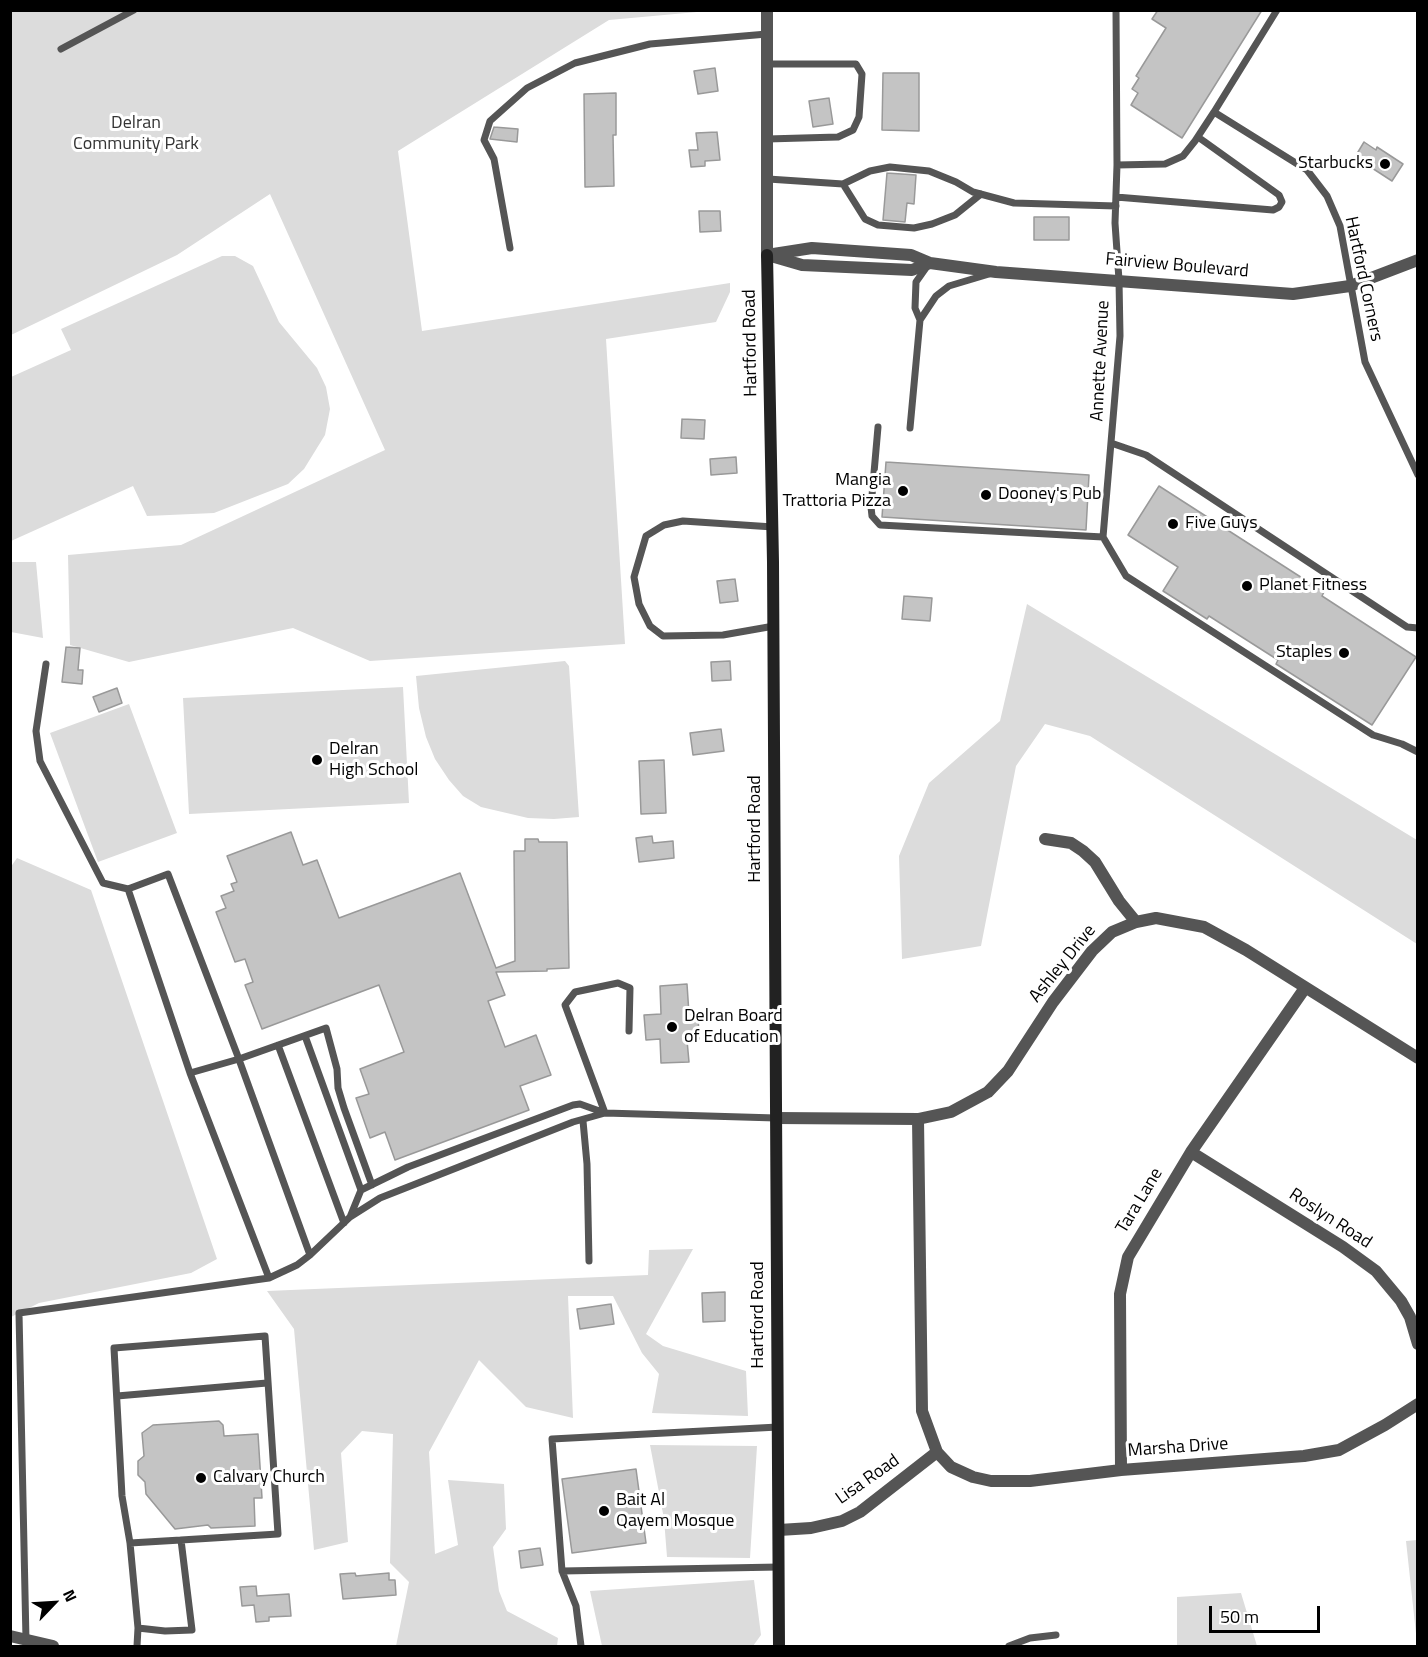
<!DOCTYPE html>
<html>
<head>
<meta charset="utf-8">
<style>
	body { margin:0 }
	#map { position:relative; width:1428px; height:1657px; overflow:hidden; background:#fff; font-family:"Titillium Web",sans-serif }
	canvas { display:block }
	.frame { position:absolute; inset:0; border:12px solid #000; pointer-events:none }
	.north { position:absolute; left:24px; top:1573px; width:60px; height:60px; -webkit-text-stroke:4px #fff; paint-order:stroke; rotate:65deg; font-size:16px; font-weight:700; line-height:24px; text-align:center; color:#000 }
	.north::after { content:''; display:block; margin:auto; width:21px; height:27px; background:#000; clip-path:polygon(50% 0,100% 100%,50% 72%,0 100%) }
	.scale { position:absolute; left:1209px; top:1606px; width:111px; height:27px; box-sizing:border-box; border:3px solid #000; border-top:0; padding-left:8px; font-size:18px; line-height:21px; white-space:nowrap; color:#000; -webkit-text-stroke:4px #fff; paint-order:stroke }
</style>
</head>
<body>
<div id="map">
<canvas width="1428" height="1657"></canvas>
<div class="frame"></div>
<div class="north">N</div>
<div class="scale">50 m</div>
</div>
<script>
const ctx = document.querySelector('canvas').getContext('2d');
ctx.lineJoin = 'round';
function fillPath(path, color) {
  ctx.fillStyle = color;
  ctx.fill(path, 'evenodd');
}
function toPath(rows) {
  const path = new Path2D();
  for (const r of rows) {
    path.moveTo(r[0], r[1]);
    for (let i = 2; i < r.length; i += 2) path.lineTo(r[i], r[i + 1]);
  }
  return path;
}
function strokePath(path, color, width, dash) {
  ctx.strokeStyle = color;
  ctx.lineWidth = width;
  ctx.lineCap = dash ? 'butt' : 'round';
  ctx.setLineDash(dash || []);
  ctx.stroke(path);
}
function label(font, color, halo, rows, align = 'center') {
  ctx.font = font + ' "Titillium Web",sans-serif';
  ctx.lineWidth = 6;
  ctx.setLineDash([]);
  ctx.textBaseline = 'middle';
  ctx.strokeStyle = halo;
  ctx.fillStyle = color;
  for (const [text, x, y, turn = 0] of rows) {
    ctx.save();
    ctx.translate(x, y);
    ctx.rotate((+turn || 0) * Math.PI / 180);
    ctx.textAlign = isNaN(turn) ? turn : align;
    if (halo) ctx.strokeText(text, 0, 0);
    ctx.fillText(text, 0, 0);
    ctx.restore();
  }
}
fillPath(toPath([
	[11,11,708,11,609,20,398,151,422,331,730,283,730,292,716,322,606,339,625,644,370,661,293,628,129,662,70,645,68,555,181,545,385,450,270,194,177,255,11,335],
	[222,256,235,256,253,266,279,322,317,368,326,387,330,409,325,435,304,469,288,484,214,513,147,516,133,486,11,541,11,377,71,350,61,329],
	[10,562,36,562,43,638,11,632],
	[1027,604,1417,840,1417,944,1090,736,1045,724,1016,766,981,946,902,959,899,856,929,783,1000,721],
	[565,661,569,666,579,817,554,819,528,818,481,807,463,796,449,780,435,759,426,737,419,708,416,676],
	[403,687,409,803,189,814,183,698],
	[129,704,177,833,98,862,50,733],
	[17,858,91,890,217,1259,191,1273,39,1303,11,1317,11,1328,10,868],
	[693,1249,646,1334,663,1346,746,1371,748,1416,652,1413,659,1374,642,1353,613,1296,568,1296,573,1418,526,1407,479,1360,429,1452,435,1554,458,1545,448,1480,504,1484,506,1529,493,1547,499,1591,507,1611,558,1638,557,1646,396,1646,409,1582,390,1563,393,1434,362,1431,341,1453,348,1542,314,1550,294,1329,267,1291,648,1275,649,1250],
	[650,1445,757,1446,750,1558,667,1557,664,1519],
	[1417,1540,1418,1540,1417,1643,1406,1541],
	[754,1580,761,1635,753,1646,602,1646,590,1591],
	[1241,1593,1257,1646,1177,1646,1177,1597]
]), '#dcdcdc');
const building = toPath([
	[1158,10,1262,10,1182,138,1131,105,1138,93,1132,89,1139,78,1136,76,1166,28,1152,19,1158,10],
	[715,68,718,91,698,94,694,71,715,68],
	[883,73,919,73,919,131,882,130,883,73],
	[616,93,616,135,613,135,614,186,585,187,584,94,616,93],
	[829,98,833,124,813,127,809,101,829,98],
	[494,127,518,129,517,142,490,139,494,127],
	[717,132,720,160,705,161,705,166,691,167,689,150,698,150,696,133,717,132],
	[1364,142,1376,150,1377,147,1403,164,1392,181,1355,157,1364,142],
	[887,173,916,175,914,204,907,203,905,222,883,220,887,173],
	[699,211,720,211,721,231,700,232,699,211],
	[1034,217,1069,217,1069,240,1034,240,1034,217],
	[682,419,705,420,704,439,681,438,682,419],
	[736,457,737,473,711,475,710,459,736,457],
	[886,462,1089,475,1086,530,882,517,886,462],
	[1159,486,1324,592,1322,596,1416,657,1372,725,1276,664,1278,660,1209,616,1207,619,1163,591,1178,567,1128,535,1159,486],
	[735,579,738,601,720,603,717,581,735,579],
	[904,596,932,598,930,621,902,619,904,596],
	[66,647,80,648,78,670,83,670,82,684,62,682,66,647],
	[730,661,731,680,712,681,711,662,730,661],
	[117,688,122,703,99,712,93,697,117,688],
	[721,729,724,751,693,755,690,733,721,729],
	[664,760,666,813,641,814,639,761,664,760],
	[291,832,303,865,317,860,339,918,460,873,496,968,515,961,514,851,525,851,525,839,538,839,539,842,567,842,569,968,547,969,547,971,496,972,505,995,488,1001,505,1047,536,1035,551,1075,520,1086,529,1110,395,1160,385,1132,370,1138,356,1098,369,1094,360,1069,404,1052,379,985,262,1029,245,985,253,982,245,959,235,962,216,912,226,908,221,896,234,891,231,884,237,882,227,856,291,832],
	[652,836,653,843,673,841,674,858,639,862,636,838,652,836],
	[687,984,689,1014,698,1014,699,1039,687,1040,689,1062,661,1063,660,1039,646,1040,644,1015,661,1014,660,986,687,984],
	[725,1292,725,1321,703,1322,702,1293,725,1292],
	[611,1304,614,1324,580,1329,577,1309,611,1304],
	[219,1421,223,1425,224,1436,258,1434,262,1498,254,1498,255,1526,211,1528,208,1525,175,1529,146,1494,145,1482,138,1475,138,1461,144,1456,142,1433,153,1425,219,1421],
	[636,1469,646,1543,572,1553,562,1479,636,1469],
	[540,1548,543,1565,521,1568,519,1551,540,1548],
	[355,1573,356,1576,389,1573,389,1580,395,1580,396,1595,343,1599,340,1574,355,1573],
	[256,1586,257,1596,289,1594,291,1616,269,1617,269,1621,256,1622,254,1605,242,1606,240,1587,256,1586]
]);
fillPath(building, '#c4c4c4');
strokePath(building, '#999', 1.5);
strokePath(toPath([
	[1116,10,1117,165],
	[1277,10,1214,112,1195,141,1183,156,1165,164,1117,165,1115,223,1119,280,1120,336,1103,537,1126,576,1373,735,1402,744,1418,752],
	[61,49,134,10],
	[767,64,856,64,862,74,859,117,853,130,838,137,767,139],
	[1214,112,1307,170,1327,196,1340,226,1365,362,1418,475],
	[768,179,843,184,870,171,890,167,929,171,956,182,973,192,1014,203,1116,206],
	[843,184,865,219,878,225,914,228,932,224,955,215,981,194],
	[1116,197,1273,210,1279,207,1282,202,1279,195,1198,137],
	[510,248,494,159,484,140,490,121,527,88,575,63,650,44,767,34],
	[920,320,915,308,916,282,928,265],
	[878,427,871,507,872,516,880,525,1103,537],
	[910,428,920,320,936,296,949,286,989,274],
	[1111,443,1146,455,1407,627,1418,628],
	[773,527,683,521,664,525,646,536,634,577,639,604,650,626,663,636,723,635,774,626],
	[46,664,36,731,40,761,103,883,128,889],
	[305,1036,361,1190],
	[278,1045,344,1223],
	[190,1073,239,1059,326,1028,337,1069,338,1088,344,1108,372,1185],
	[605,1113,565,1005,575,992,618,983,630,988,629,1031],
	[583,1121,587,1164,589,1261],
	[350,1217,380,1198,573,1122,605,1113],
	[269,1278,190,1073,128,889,168,874,237,1054,310,1255],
	[117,1396,267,1383],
	[130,1543,122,1496,114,1348,265,1336,278,1534,181,1540],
	[562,1571,779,1567],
	[26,1640,19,1313,269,1278,297,1265,310,1255,350,1217,361,1190,408,1167,573,1105,580,1104,605,1113,776,1118],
	[137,1646,138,1628,130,1543,181,1540,192,1630,165,1631,138,1628],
	[581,1646,576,1606,562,1571,552,1439,778,1427],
	[1009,1646,1030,1638,1056,1635]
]), '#555', 7);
strokePath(toPath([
	[1045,839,1071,843,1083,851,1095,862,1119,901,1136,922],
	[776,1118,918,1119,951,1112,988,1092,1008,1071,1053,1002,1092,951,1112,932,1136,922,1156,918,1204,927,1246,950,1418,1058],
	[918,1119,922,1411,937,1452,951,1467,973,1477,991,1481,1030,1481,1121,1470,1304,1456,1339,1450,1385,1425,1418,1404],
	[1191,1152,1343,1247,1376,1271,1401,1301,1410,1317,1418,1344],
	[1121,1470,1120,1294,1128,1257,1191,1152,1305,988],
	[779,1530,811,1528,842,1521,860,1512,937,1452]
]), '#555', 12);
strokePath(toPath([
	[767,10,767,255],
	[767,255,812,248,911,255,930,263,996,272,1293,294,1350,286,1418,260],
	[771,256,802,265,912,270,930,263],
	[10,1636,53,1646]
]), '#555', 12);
strokePath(toPath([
	[767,255,773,562,779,1646]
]), '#222', 12);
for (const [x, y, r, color] of [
	[1385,164,6,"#000"],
	[903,491,6,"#000"],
	[986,495,6,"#000"],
	[1173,524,6,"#000"],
	[1247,586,6,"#000"],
	[1344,653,6,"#000"],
	[317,760,6,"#000"],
	[672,1027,6,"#000"],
	[201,1478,6,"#000"],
	[604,1511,6,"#000"]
]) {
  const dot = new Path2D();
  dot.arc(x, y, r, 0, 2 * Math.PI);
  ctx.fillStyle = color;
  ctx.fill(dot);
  strokePath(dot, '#fff', 2);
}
label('18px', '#333', '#fff', [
	["Delran",136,124],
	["Community Park",136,145]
]);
label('18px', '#000', '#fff', [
	["Starbucks",1373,164,"right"],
	["Mangia",891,481,"right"],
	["Trattoria Pizza",891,502,"right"],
	["Dooney's Pub",998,495],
	["Five Guys",1185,524],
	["Planet Fitness",1259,586],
	["Staples",1332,653,"right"],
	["Delran",329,750],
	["High School",329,771],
	["Delran Board",684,1017],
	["of Education",684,1038],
	["Calvary Church",213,1478],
	["Bait Al",616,1501],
	["Qayem Mosque",616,1522]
], 'left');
label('18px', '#000', '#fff', [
	["Fairview Boulevard",1177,266,5],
	["Hartford Corners",1363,279,78],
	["Hartford Road",751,343,-91],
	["Annette Avenue",1101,361,-87],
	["Hartford Road",756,829,-90],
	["Ashley Drive",1063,964,-51],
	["Tara Lane",1140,1201,-59],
	["Roslyn Road",1330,1219,33],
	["Hartford Road",759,1315,-90],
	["Marsha Drive",1178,1448,-4],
	["Lisa Road",868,1480,-35]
]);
</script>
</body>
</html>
